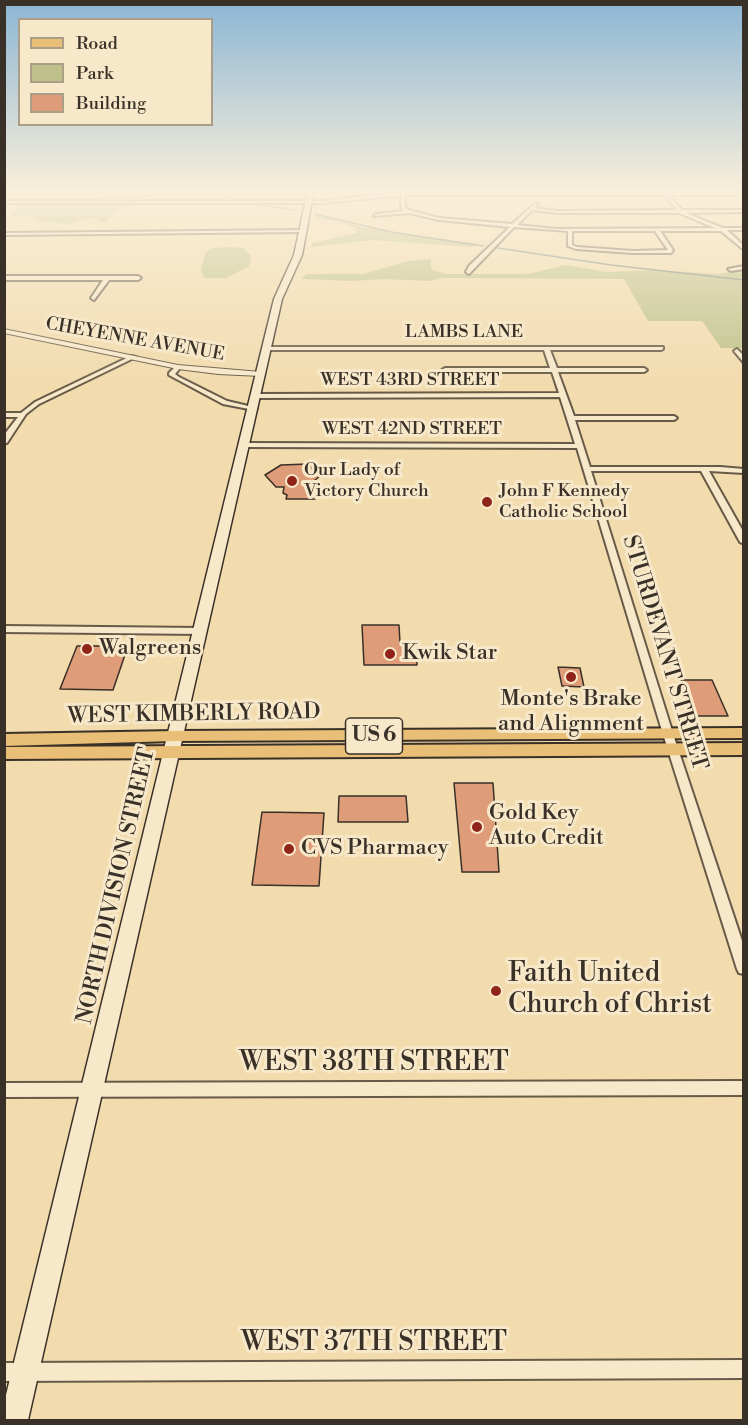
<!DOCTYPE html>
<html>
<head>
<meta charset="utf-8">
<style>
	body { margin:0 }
	#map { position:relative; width:748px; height:1425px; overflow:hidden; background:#f2dbad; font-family:"Libre Bodoni",serif }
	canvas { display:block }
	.frame { position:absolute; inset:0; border:6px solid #393027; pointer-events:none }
	.legend { position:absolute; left:18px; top:18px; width:195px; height:108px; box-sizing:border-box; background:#f7e8ca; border:2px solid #ab9e89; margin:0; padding:8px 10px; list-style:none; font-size:18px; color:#393027 }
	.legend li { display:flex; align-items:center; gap:12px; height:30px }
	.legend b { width:30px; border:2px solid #ab9e89 }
</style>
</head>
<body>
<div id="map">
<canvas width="748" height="1425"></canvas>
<div class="frame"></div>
<ul class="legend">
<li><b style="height:8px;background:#e9be76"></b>Road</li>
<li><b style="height:16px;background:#bdc088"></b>Park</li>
<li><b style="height:16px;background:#de9c78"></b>Building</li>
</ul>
</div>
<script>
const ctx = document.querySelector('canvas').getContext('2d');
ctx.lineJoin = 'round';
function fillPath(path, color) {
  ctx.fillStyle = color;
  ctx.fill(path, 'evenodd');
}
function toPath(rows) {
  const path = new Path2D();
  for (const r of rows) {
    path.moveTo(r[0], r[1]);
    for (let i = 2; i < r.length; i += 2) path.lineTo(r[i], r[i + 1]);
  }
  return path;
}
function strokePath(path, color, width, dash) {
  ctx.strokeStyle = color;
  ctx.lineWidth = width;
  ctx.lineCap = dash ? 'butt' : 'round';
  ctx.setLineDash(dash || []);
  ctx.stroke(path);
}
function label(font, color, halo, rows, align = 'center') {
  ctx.font = font + ' "Libre Bodoni",serif';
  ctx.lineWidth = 6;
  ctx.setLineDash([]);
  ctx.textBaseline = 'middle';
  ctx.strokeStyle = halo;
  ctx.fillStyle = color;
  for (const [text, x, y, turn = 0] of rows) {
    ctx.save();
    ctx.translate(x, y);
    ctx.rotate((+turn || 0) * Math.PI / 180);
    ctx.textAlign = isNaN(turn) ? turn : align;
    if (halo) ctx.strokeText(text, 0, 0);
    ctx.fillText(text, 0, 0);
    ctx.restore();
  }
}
fillPath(toPath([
	[107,190,142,190,143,194,151,195,139,200,99,199],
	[31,203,142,203,141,205,119,207,106,223,100,222,97,219,83,219,68,224,38,221,33,219,33,215,11,216,17,208,15,204],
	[315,213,362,227,394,233,479,244,471,247,373,240,311,247,313,243,356,233,358,229,337,221,316,219],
	[231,247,243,248,251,256,249,266,226,278,204,278,201,269,206,252,212,248],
	[431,259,431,269,445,274,528,274,565,265,607,272,655,270,717,274,743,270,743,348,721,348,702,321,648,321,624,279,443,278,429,281,384,279,353,281,301,279,306,274,363,274,408,261]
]), '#bdc088');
strokePath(toPath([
	[210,190,237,200],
	[245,203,296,210],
	[315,214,391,232,483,246],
	[498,248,611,265,744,280]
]), '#78827d', 1.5);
const building = toPath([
	[308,464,320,476,309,485,321,491,315,494,315,499,286,499,287,495,283,493,284,487,276,487,265,475,281,465,308,464],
	[362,625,399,625,400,643,416,643,417,665,364,665,362,625],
	[77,646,128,646,113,690,60,689,77,646],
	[558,667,580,668,584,687,562,686,558,667],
	[681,680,712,680,728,716,693,716,681,680],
	[454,783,493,783,499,872,462,872,454,783],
	[339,796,406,796,408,822,338,822,339,796],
	[262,812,324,813,319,886,252,885,262,812]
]);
fillPath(building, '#de9c78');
strokePath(building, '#393027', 1.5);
const minor = toPath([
	[662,191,666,193,744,193,744,195,668,195,682,210,744,210,744,212,686,213,723,228,744,228,744,230,727,230,744,246,744,250,721,231,660,231,673,250,671,253,633,253,576,249,568,246,568,231,514,227,469,274,466,272,469,266,510,227,439,220,409,213,374,216,376,214,404,211,401,207,401,195,325,203,4,203,4,201,325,201,389,193,661,193,662,191],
	[405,195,664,195,677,210,558,211,534,208,538,204,536,203,512,224,439,218,408,210,405,207,405,195],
	[532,210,558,213,679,213,715,228,556,229,517,225,532,210],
	[572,231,655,231,668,250,633,251,577,247,572,245,572,231],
	[304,230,302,232,4,235,4,233,304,230],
	[744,266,744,269,731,271,728,269,744,266],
	[4,276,138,276,141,278,138,280,109,280,94,300,91,298,103,280,4,280,4,276],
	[268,347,663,347,663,349,661,350,550,350,557,368,644,368,647,370,644,372,558,372,574,416,674,416,677,418,674,420,575,420,590,467,720,467,744,469,744,473,709,471,744,533,744,544,740,542,701,471,591,471,673,734,744,947,744,974,739,973,737,969,663,734,577,448,245,447,241,445,245,443,575,444,560,397,257,398,254,396,257,394,559,393,552,372,445,372,442,370,445,368,550,368,544,350,266,350,266,348,268,347],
	[737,349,744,356,744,363,734,351,737,349],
	[131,356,136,357,39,404,26,414,7,443,4,443,4,435,18,417,4,417,4,413,21,413,35,402,131,356],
	[176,366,181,367,175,374,179,377,227,401,257,408,254,410,223,404,169,375,169,373,176,366],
	[4,626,201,628,206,631,201,634,4,632,4,626],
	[744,1081,744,1095,4,1097,4,1083,744,1081],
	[744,1360,744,1378,4,1381,4,1363,744,1360]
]);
const tertiary = toPath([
	[4,329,178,365,261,372,265,374,261,376,218,374,178,369,4,333,4,329]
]);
const secondary = toPath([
	[308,190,314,190,302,255,282,299,28,1420,4,1420,4,1403,274,299,294,255,308,190]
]);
const primary = toPath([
	[744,728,744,738,175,741,4,746,4,734,175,731,744,728],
	[744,743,744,755,4,759,4,747,744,743]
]);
strokePath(minor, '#675b48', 4);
strokePath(tertiary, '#675b48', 2);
strokePath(secondary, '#393027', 3);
strokePath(primary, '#393027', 4);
fillPath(minor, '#f7e8ca');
fillPath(tertiary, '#f7e8ca');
fillPath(secondary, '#f7e8ca');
fillPath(primary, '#e9be76');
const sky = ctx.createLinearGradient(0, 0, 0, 389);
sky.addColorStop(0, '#8cb6d4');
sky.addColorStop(0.49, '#f9efda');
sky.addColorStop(1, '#f9efda00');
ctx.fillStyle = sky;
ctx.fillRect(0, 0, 748, 389);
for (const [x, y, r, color] of [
	[292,481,6,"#8f2418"],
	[487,502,6,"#8f2418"],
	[87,649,6,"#8f2418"],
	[390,654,6,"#8f2418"],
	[571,677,6,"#8f2418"],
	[477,827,6,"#8f2418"],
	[289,849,6,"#8f2418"],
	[496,991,6,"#8f2418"]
]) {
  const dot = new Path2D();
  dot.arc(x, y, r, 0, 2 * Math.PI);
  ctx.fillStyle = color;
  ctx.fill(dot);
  strokePath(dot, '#f7e8ca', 2);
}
label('18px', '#393027', '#f7e8ca', [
	["LAMBS LANE",464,333],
	["CHEYENNE AVENUE",135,340,10],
	["WEST 43RD STREET",410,381],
	["WEST 42ND STREET",412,430]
]);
label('18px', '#393027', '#f7e8ca', [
	["Our Lady of",304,471],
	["Victory Church",304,492],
	["John F Kennedy",499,492],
	["Catholic School",499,513]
], 'left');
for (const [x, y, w] of [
	[374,736,57]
]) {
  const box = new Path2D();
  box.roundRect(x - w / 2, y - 18, w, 36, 4.5);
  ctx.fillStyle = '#f7e8ca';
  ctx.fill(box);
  strokePath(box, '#393027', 1.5);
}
label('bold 21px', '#393027', null, [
	["US 6",374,736]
]);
label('22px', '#393027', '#f7e8ca', [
	["Walgreens",99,649],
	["Kwik Star",402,654],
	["Monte's Brake",571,700,"center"],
	["and Alignment",571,725,"center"],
	["Gold Key",489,814],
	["Auto Credit",489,839],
	["CVS Pharmacy",301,849]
], 'left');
label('22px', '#393027', '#f7e8ca', [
	["STURDEVANT STREET",664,653,73],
	["WEST KIMBERLY ROAD",194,715,-1],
	["NORTH DIVISION STREET",117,886,-77]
]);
label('27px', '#393027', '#f7e8ca', [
	["Faith United",508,975],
	["Church of Christ",508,1006]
], 'left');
label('27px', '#393027', '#f7e8ca', [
	["WEST 38TH STREET",374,1064],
	["WEST 37TH STREET",374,1344]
]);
</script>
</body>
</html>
